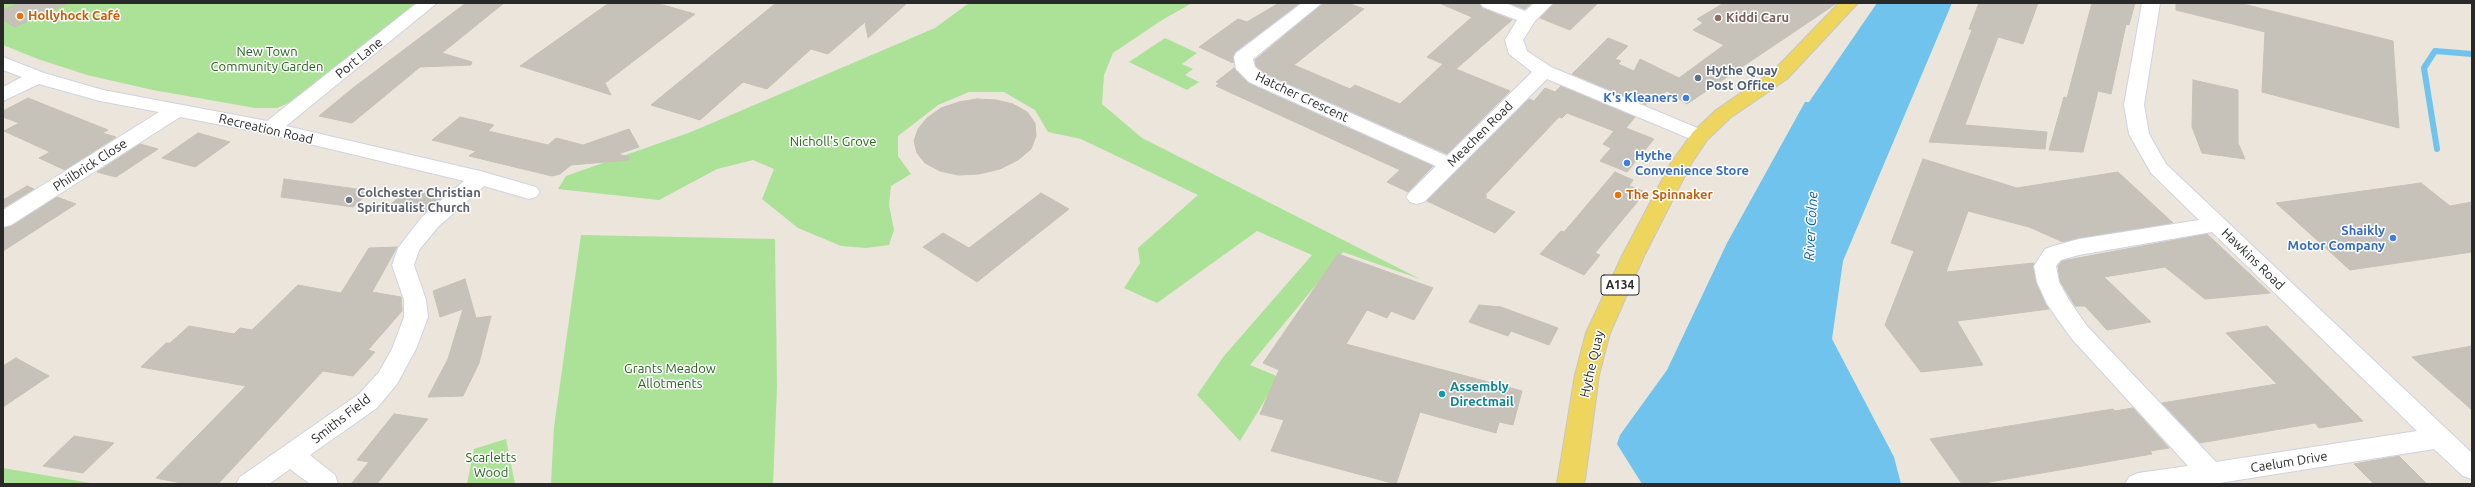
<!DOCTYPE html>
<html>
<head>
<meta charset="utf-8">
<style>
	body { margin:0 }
	#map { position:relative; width:2475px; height:487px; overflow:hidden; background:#ebe5db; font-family:Ubuntu,sans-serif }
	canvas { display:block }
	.frame { position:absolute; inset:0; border:4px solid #292929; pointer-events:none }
</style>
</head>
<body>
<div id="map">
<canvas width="2475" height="487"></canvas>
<div class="frame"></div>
</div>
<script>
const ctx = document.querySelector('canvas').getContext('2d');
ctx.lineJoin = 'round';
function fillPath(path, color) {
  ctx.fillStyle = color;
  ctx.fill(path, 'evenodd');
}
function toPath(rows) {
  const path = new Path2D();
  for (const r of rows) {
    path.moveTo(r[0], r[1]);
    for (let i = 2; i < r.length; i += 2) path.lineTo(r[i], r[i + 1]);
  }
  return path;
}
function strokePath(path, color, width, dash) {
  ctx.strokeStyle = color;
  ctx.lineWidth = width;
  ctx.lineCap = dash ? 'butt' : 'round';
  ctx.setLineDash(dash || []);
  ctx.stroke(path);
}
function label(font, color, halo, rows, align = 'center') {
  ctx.font = font + ' Ubuntu,sans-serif';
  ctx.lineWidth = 3;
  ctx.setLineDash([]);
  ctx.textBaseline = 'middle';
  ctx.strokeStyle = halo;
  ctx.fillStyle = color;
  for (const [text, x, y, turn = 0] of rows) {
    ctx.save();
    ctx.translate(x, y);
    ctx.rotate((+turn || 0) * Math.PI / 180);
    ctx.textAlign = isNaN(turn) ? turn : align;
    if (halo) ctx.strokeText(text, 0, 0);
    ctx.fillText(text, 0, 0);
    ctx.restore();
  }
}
fillPath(toPath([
	[3,3,422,3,293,101,277,108,255,108,153,90,87,75,38,59,3,45],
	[969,3,1192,3,1162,20,1113,53,1104,75,1102,104,1142,138,1420,279,1343,252,1250,365,1279,377,1240,441,1197,395,1224,356,1312,255,1257,231,1157,303,1124,288,1140,263,1138,248,1198,195,1081,139,1048,132,1035,110,1004,92,969,92,938,105,898,136,898,156,911,174,891,186,889,205,894,230,889,245,866,248,841,246,798,228,762,199,774,169,753,160,717,169,659,200,558,189,566,176,691,132,935,28],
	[1165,38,1197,53,1182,64,1193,69,1185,75,1199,82,1187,90,1129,62],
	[581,235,775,239,777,387,773,484,551,484,554,427],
	[506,439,515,484,467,484,474,449],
	[3,468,96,484,3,484]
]), '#ace198');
fillPath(toPath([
	[1877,3,1952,3,1843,261,1832,339,1894,457,1901,484,1642,484,1617,444,1620,435,1667,370,1727,243,1805,102,1809,102]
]), '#6fc3ec');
strokePath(toPath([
	[2437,149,2424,68,2435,51,2472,54]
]), '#6fc3ec', 6);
const building = toPath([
	[20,3,68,3,15,27,3,20,3,10,20,3],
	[466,3,504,3,442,53,472,62,471,65,420,67,352,123,319,116,353,88,466,3],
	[609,3,656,3,695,14,605,83,611,95,520,66,609,3],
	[776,3,907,3,868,38,865,22,828,54,811,49,767,89,743,82,700,120,651,105,776,3],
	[1279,3,1300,3,1235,52,1233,63,1199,47,1238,19,1247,22,1279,3],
	[1323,3,1348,3,1364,9,1294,65,1350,89,1355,85,1400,104,1443,64,1427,57,1472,17,1439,3,1479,3,1482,8,1512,20,1456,69,1510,91,1447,154,1264,73,1256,66,1255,60,1323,3],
	[1509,3,1532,3,1525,9,1509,3],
	[1554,3,1598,3,1570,30,1540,18,1554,3],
	[1724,3,1837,3,1687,104,1667,91,1645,105,1572,74,1608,38,1628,46,1615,59,1621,61,1618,64,1634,71,1640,59,1679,78,1724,45,1693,30,1703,23,1697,19,1724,3],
	[1979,3,2038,3,2023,44,1998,37,1965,125,2047,132,2045,149,1929,142,1972,30,1969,29,1979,3],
	[2092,3,2135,3,2129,25,2126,24,2111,94,2098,91,2083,152,2049,150,2064,97,2067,98,2092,3],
	[2176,3,2239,3,2393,41,2399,128,2262,92,2265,32,2176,10,2176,3],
	[1234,68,1248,83,1433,166,1408,192,1387,182,1400,170,1216,86,1219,83,1216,82,1234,68],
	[2193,80,2238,90,2238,143,2245,159,2202,153,2192,127,2193,80],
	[1561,86,1635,117,1626,128,1654,139,1627,172,1600,161,1611,148,1603,144,1614,131,1567,113,1562,118,1559,117,1485,195,1487,196,1485,198,1515,212,1495,233,1427,201,1529,99,1534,101,1545,88,1555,92,1561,86],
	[28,98,108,130,102,133,116,137,65,170,39,158,50,152,4,131,19,123,3,117,3,111,28,98],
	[977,99,996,100,1013,104,1027,112,1035,123,1036,136,1031,149,1018,160,1000,169,979,174,958,175,940,171,925,163,917,153,914,141,918,129,927,118,941,108,959,102,977,99],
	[460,117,494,125,488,131,548,145,556,138,583,145,629,129,639,147,618,154,629,157,629,160,571,165,560,174,552,176,469,156,476,151,432,140,460,117],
	[198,133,230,142,195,167,162,158,198,133],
	[140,144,158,149,116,177,97,172,140,144],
	[1923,159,2017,188,2118,172,2173,223,2063,242,2029,227,1968,211,1946,272,2034,263,2033,266,2036,283,2049,309,1957,321,1983,365,1921,372,1885,325,1914,251,1891,243,1923,159],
	[1615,172,1633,180,1629,186,1643,191,1638,201,1595,253,1600,255,1584,275,1540,254,1561,231,1564,232,1615,172],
	[284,179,371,191,353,207,281,197,284,179],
	[2421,183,2450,206,2472,202,2472,252,2350,270,2276,203,2421,183],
	[27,186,34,189,3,208,3,200,27,186],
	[409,189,442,198,425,213,391,204,409,189],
	[1041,193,1069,209,977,282,923,247,943,233,969,248,1041,193],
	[57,197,76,204,3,251,3,228,12,226,57,197],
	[2207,234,2270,293,2205,299,2165,267,2104,277,2151,322,2107,330,2085,306,2075,306,2060,281,2058,266,2062,261,2207,234],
	[397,247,372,292,401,297,402,311,368,350,375,352,353,376,323,371,218,484,186,484,156,478,246,386,141,367,166,343,170,343,189,326,234,334,240,328,252,330,298,285,341,293,369,248,397,247],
	[1338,254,1433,288,1414,320,1391,311,1387,318,1367,310,1346,344,1522,391,1513,425,1499,422,1496,433,1420,412,1396,484,1271,451,1284,420,1260,414,1279,370,1263,363,1338,254],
	[465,279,476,318,491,316,479,363,463,396,428,397,448,359,463,309,440,317,433,291,465,279],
	[1479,305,1501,307,1558,328,1549,345,1511,331,1508,336,1469,322,1479,305],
	[2267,326,2363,421,2319,428,2315,423,2200,443,2162,403,2277,384,2226,333,2267,326],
	[2472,346,2472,410,2412,357,2472,346],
	[16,358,49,376,3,407,3,366,16,358],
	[2133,408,2169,448,2150,451,2152,454,1978,484,1962,484,1930,439,2113,409,2115,411,2133,408],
	[394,414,428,419,377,484,351,484,369,462,357,460,394,414],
	[74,436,114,443,83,473,43,466,74,436],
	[2399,456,2427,484,2374,484,2354,464,2399,456]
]);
fillPath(building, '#c6c2ba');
strokePath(building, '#c6c1b5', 1);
const street = toPath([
	[417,3,437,3,286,126,480,171,536,187,540,192,536,197,529,199,484,186,438,227,419,250,414,265,426,300,428,317,416,349,397,384,377,408,310,455,335,475,338,484,310,484,290,469,269,484,236,484,240,477,359,394,379,372,392,349,404,317,404,300,392,265,398,248,422,217,464,181,268,134,180,117,11,225,3,227,3,210,159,112,100,101,39,84,3,101,3,87,22,77,3,70,3,57,44,73,103,90,267,121,417,3],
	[1302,3,1322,3,1253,59,1255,67,1263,74,1447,156,1532,72,1509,54,1505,40,1517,20,1483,7,1480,3,1505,3,1525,11,1534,3,1553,3,1535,21,1523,40,1527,51,1551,67,1707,132,1710,136,1707,140,1700,142,1693,140,1547,79,1424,202,1417,204,1410,202,1406,197,1410,192,1436,166,1249,82,1236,69,1234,57,1236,53,1302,3],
	[2142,3,2160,3,2144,105,2149,134,2166,164,2472,453,2472,479,2463,476,2434,449,2213,484,2125,484,2129,477,2138,473,2188,466,2071,338,2047,304,2037,282,2034,266,2045,249,2053,246,2079,239,2199,220,2151,173,2129,134,2124,105,2142,3],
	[2212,232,2417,431,2216,462,2087,326,2069,300,2059,282,2056,266,2061,260,2079,255,2212,232]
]);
const primary = toPath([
	[1839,3,1858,3,1787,79,1730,118,1707,140,1691,164,1644,256,1610,333,1599,375,1585,480,1583,484,1557,484,1575,375,1586,333,1622,256,1671,163,1693,132,1716,110,1773,71,1839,3]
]);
strokePath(street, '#d0d2e2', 2);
strokePath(primary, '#c7c7c7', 2);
fillPath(street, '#fff');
fillPath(primary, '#eed55d');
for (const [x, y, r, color] of [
	[20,16,4,"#e8710a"],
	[1718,18,4,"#8d6e63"],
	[1698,78,4,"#5c6f8a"],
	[1686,98,4,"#3f7fe0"],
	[1627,163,4,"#3f7fe0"],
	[1618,195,4,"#e8710a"],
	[349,200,4,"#6b7280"],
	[2393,238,4,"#3f7fe0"],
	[1442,394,4,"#0f9aa8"]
]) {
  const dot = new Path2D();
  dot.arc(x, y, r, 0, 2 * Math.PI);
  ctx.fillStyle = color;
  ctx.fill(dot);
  strokePath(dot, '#fff', 1.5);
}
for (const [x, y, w] of [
	[1620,285,38]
]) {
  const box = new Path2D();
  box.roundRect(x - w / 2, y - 10, w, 20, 3);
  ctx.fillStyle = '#fff';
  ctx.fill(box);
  strokePath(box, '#292929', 1);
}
label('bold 12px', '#292929', null, [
	["A134",1620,285]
]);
label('bold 13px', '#c56008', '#fff', [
	["Hollyhock Café",28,16],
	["The Spinnaker",1626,195]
], 'left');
label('bold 13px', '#785e54', '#fff', [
	["Kiddi Caru",1726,18]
], 'left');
label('13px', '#25641b', '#fff', [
	["New Town",267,52],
	["Community Garden",267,67],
	["Nicholl's Grove",833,142],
	["Grants Meadow",670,369],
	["Allotments",670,384],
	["Scarletts",491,458],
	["Wood",491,473]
]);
label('13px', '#292929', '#fff', [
	["Port Lane",359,58,-39],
	["Hatcher Crescent",1302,97,25],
	["Recreation Road",266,129,13],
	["Meachen Road",1480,134,-45],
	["Philbrick Close",90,165,-33],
	["Hawkins Road",2253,259,44],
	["Hythe Quay",1592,364,-77],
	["Smiths Field",341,419,-38],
	["Caelum Drive",2289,462,-9]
]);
label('bold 13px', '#4e5e75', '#fff', [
	["Hythe Quay",1706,71],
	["Post Office",1706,86]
], 'left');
label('bold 13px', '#366cbe', '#fff', [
	["K's Kleaners",1678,98],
	["Hythe",1635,156,"left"],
	["Convenience Store",1635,171,"left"],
	["Shaikly",2385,231],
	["Motor Company",2385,246]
], 'right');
label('bold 13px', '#5b616d', '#fff', [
	["Colchester Christian",357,193],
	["Spiritualist Church",357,208]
], 'left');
label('bold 13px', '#0d838f', '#fff', [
	["Assembly",1450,387],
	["Directmail",1450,402]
], 'left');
label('italic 14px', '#105f96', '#fff', [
	["River Colne",1811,226,-87]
]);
</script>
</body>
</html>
